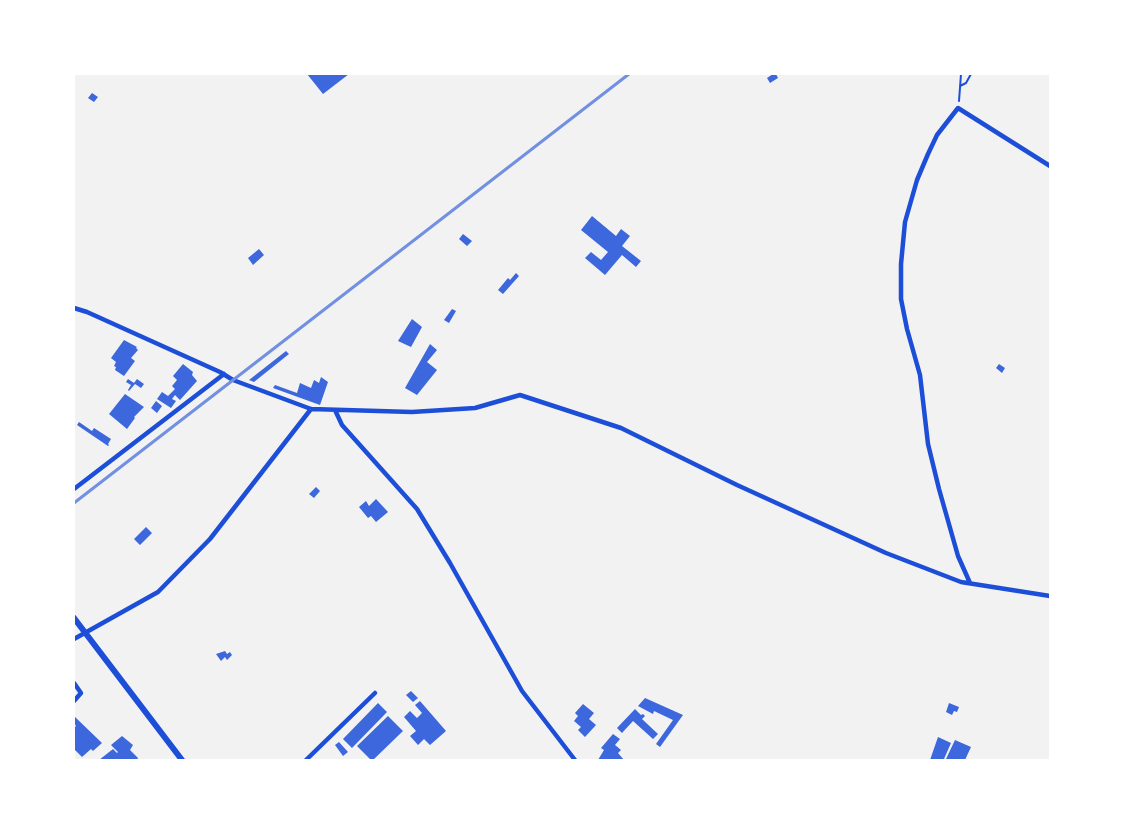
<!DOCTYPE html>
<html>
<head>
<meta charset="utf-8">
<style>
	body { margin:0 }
	#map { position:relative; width:1124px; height:834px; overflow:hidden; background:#f2f2f2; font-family:Arial,sans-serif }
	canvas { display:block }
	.frame { position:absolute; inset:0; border:75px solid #fff; pointer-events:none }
</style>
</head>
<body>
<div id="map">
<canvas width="1124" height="834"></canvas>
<div class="frame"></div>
</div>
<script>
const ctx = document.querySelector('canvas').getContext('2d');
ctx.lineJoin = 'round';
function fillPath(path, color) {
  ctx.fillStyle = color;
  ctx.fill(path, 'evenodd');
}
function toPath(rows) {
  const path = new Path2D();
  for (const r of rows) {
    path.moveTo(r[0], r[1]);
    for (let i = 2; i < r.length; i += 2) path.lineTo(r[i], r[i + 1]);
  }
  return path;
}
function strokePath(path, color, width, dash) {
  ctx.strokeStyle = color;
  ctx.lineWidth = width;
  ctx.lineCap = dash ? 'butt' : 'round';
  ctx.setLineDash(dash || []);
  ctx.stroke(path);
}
fillPath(toPath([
	[307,74,349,74,323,94],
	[773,74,776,74,778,78,770,83,767,78],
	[92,93,98,97,94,102,88,98],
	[592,216,616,236,621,229,630,236,622,246,641,261,636,267,622,255,605,275,585,258,591,252,601,260,608,252,581,230],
	[463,234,472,241,467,246,459,239],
	[259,249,264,255,253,265,248,258],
	[516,273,519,276,503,294,498,290,508,278,510,280],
	[452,309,456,311,449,323,444,320],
	[412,319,422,327,411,347,398,341],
	[124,340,137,347,136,348,138,350,131,358,135,361,124,376,115,370,116,367,114,366,116,362,111,358],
	[430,344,437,350,427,362,437,370,417,395,405,388],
	[286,351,289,354,254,382,249,380],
	[183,364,193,372,192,375,197,381,180,400,175,395,172,399,176,401,171,408,157,399,162,392,168,396,175,389,172,386,177,380,173,376],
	[999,364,1005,368,1002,373,996,368],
	[321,377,328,382,320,405,273,388,275,385,297,393,300,383,311,388,314,380,319,383],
	[128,379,134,383,137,379,144,384,141,388,135,384,129,391,128,390,131,385,126,382],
	[125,394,144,407,134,417,135,418,127,429,109,414],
	[156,401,162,406,157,413,151,408],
	[79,422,92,431,94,428,111,439,108,444,109,445,108,446,77,425],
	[316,487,320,491,314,498,309,494],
	[376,499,388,512,376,522,371,516,368,518,359,507,366,501,369,506],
	[146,527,152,533,140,545,134,539],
	[225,651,227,654,230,652,232,655,227,660,225,657,221,661,216,654],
	[411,691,418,698,413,702,406,695],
	[645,698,683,715,660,747,656,744,673,720,654,711,653,714,638,706],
	[420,701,446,731,430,745,424,739,418,745,410,736,416,731,404,717,410,711,417,718,422,713,415,705],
	[378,703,387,712,352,748,343,739],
	[949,703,959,707,957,712,954,711,952,715,946,712],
	[583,704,594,713,589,719,596,725,585,737,578,730,581,727,574,721,578,716,575,713],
	[635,709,641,715,643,714,645,716,642,719,658,734,653,739,633,721,622,733,617,728],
	[74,716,102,743,93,751,91,749,82,757,74,749,74,728,76,726,74,723],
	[388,716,403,731,373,760,371,760,357,746],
	[613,734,620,739,615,745,621,750,618,753,624,760,598,760,604,750,601,748],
	[122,736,133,745,130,750,138,758,137,760,99,760,113,749,117,753,118,752,111,745],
	[938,737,951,743,944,759,946,759,955,740,971,747,965,760,930,760],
	[339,742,348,752,343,756,335,745]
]), '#3d67dc');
strokePath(toPath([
	[960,86,966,83,971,74],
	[959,101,961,74]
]), '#1d4ed8', 2);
strokePath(toPath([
	[74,308,87,312,220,372,233,380,311,409,412,412,475,408,520,395,621,428,737,485,886,553,961,582,1050,596],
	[335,410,342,425,417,509,450,563,522,691,575,760],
	[74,489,224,374],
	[970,583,958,556,939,489,928,444,920,375,907,329,901,299,901,264,905,222,917,180,928,154,937,135,958,108,1050,166],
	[74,639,158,592,210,539,311,409],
	[74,683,81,693,74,701],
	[306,760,375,693]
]), '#1d4ed8', 4.5);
strokePath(toPath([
	[74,618,182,760]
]), '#1d4ed8', 6);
strokePath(toPath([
	[74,503,629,74]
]), '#7290e2', 3);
</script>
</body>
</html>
